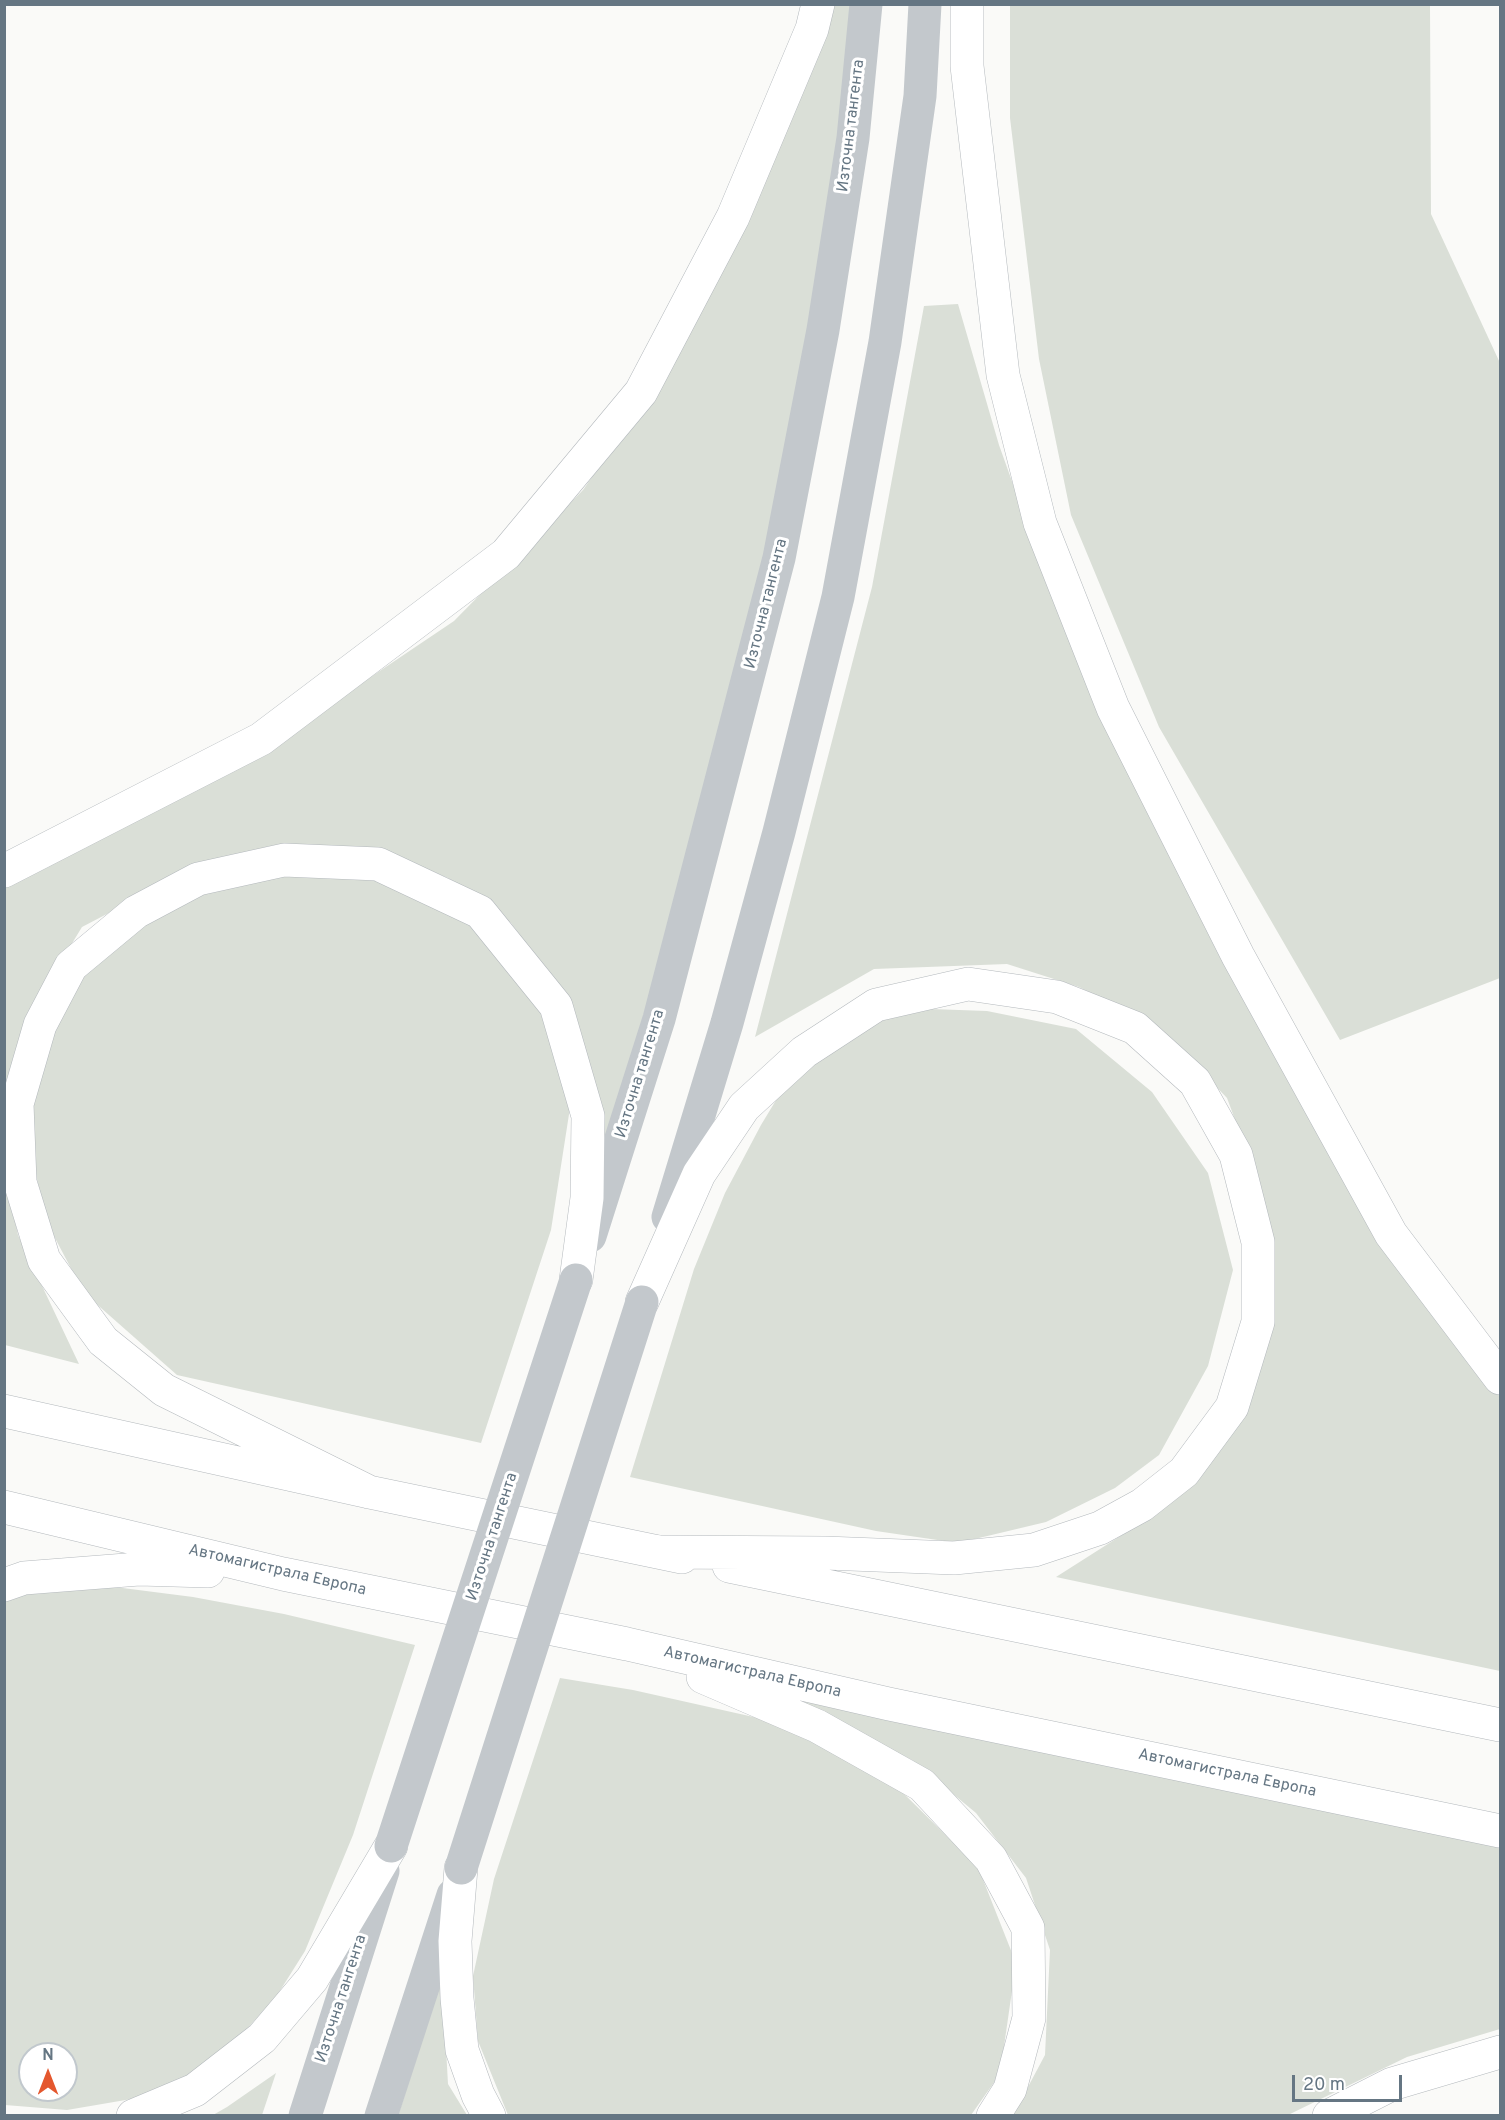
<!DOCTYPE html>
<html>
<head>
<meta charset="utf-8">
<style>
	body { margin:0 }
	#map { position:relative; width:1505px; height:2120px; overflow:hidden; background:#fafaf8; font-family:Overpass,sans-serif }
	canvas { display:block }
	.frame { position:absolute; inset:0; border:6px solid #657683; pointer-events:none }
	.north { position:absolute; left:18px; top:2042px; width:60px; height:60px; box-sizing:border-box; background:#fff; border:2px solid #c1c8cd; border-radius:50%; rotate:0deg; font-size:16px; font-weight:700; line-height:24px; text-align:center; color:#657683 }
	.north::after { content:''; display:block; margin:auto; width:21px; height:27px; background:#e4572e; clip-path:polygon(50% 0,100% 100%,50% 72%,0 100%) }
	.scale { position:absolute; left:1292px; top:2075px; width:110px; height:27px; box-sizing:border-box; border:3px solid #657683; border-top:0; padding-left:8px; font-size:18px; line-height:21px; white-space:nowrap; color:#657683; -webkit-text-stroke:4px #fff; paint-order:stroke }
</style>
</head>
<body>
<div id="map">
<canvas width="1505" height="2120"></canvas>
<div class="frame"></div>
<div class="north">N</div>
<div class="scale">20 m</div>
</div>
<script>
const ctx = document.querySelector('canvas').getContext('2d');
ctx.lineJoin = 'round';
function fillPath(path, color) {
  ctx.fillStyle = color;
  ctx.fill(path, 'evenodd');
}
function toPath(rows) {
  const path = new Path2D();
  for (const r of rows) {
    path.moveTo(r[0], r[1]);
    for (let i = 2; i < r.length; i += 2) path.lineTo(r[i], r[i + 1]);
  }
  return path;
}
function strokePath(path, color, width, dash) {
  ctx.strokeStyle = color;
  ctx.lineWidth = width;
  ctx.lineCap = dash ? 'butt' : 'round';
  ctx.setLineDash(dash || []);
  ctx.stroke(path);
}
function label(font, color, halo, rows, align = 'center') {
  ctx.font = font + ' Overpass,sans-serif';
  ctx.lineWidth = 6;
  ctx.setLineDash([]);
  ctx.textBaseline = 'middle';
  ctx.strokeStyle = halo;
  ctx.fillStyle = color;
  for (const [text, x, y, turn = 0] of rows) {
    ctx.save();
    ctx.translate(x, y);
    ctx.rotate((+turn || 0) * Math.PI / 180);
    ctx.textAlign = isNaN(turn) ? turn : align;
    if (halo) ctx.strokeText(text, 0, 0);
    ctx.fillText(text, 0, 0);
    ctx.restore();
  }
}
fillPath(toPath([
	[831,5,854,5,825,239,766,571,601,1174,559,988,511,923,448,878,381,850,270,846,170,881,82,927,27,1017,5,1092,5,886,255,755,454,621,583,490,666,370],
	[1010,5,1430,5,1431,214,1500,363,1500,978,1340,1040,1159,727,1071,515,1039,359,1010,118],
	[958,304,999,445,1072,649,1165,843,1443,1324,1500,1396,1500,1671,1056,1577,1144,1521,1237,1418,1259,1184,1227,1098,1161,1029,1079,987,1007,964,874,969,755,1037,872,587,924,306],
	[267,872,376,874,465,915,532,991,572,1095,551,1230,481,1443,177,1375,84,1293,46,1221,31,1151,33,1083,58,1010,102,950,184,899],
	[903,1008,987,1011,1076,1029,1152,1092,1208,1173,1233,1270,1208,1366,1159,1455,1115,1488,1046,1522,958,1543,876,1531,630,1477,694,1269,725,1193,761,1125,784,1087,837,1044],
	[4,1167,18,1235,79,1364,5,1345],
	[107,1586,193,1597,284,1614,415,1645,353,1835,305,1951,276,1997,215,2064,149,2096,67,2110,5,2105,4,1595],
	[30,2054,66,2054,66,2090,30,2090],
	[560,1678,633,1690,776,1722,891,1781,978,1867,1016,1963,1000,2074,971,2115,508,2115,478,2041,473,1976,494,1879],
	[773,1692,1500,1845,1500,2029,1407,2057,1288,2115,1013,2115,1045,2055,1050,1950,1026,1878,976,1813,912,1760],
	[442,1976,448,2084,467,2115,398,2116],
	[276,2073,262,2115,213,2115,227,2107]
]), '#dadfd7');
const motorway = toPath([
	[967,4,967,66,1003,375,1040,523,1113,708,1238,956,1391,1234,1500,1378],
	[4,871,261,739,506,554,641,392,733,217,812,29,818,4],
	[642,1302,699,1174,744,1107,804,1052,876,1005,968,984,1057,997,1135,1028,1195,1082,1236,1155,1258,1242,1258,1322,1232,1407,1184,1472,1142,1505,1100,1528,1034,1550,954,1558,825,1553,660,1552],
	[4,1411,369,1492,682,1557],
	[369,1492,164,1390,103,1341,44,1260,20,1182,17,1104,40,1025,71,966,136,912,198,879,284,860,378,864,480,912,556,1006,588,1116,587,1198,576,1280],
	[4,1507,283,1574,627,1644,889,1704,1500,1831],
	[729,1566,1500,1725],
	[4,1585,24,1578,139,1569,208,1571],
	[703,1677,817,1726,922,1785,991,1859,1028,1928,1029,2018,1010,2089,993,2116],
	[461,1868,455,1941,457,1998,462,2050,478,2095,489,2116],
	[133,2116,195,2090,262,2038,312,1979,391,1846],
	[1329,2116,1392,2084,1500,2052]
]);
strokePath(motorway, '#b4b9bd', 34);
strokePath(toPath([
	[668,1217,727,1023,779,832,838,597,885,342,920,96,925,4],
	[590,1236,659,1019,779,558,823,330,853,138,866,4],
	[305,2116,383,1871],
	[381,2116,453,1895]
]), '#c3c8cc', 33);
strokePath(motorway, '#fff', 33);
strokePath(toPath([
	[391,1846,576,1280],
	[461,1868,642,1302]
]), '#c3c8cc', 33);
label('16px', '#657683', '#fff', [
	["Източна тангента",852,126,-83],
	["Източна тангента",767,604,-76],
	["Източна тангента",641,1074,-73],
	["Източна тангента",493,1537,-72],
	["Автомагистрала Европа",277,1571,13],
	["Автомагистрала Европа",752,1673,13],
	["Автомагистрала Европа",1227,1774,12],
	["Източна тангента",342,1999,-72]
]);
</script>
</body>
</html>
